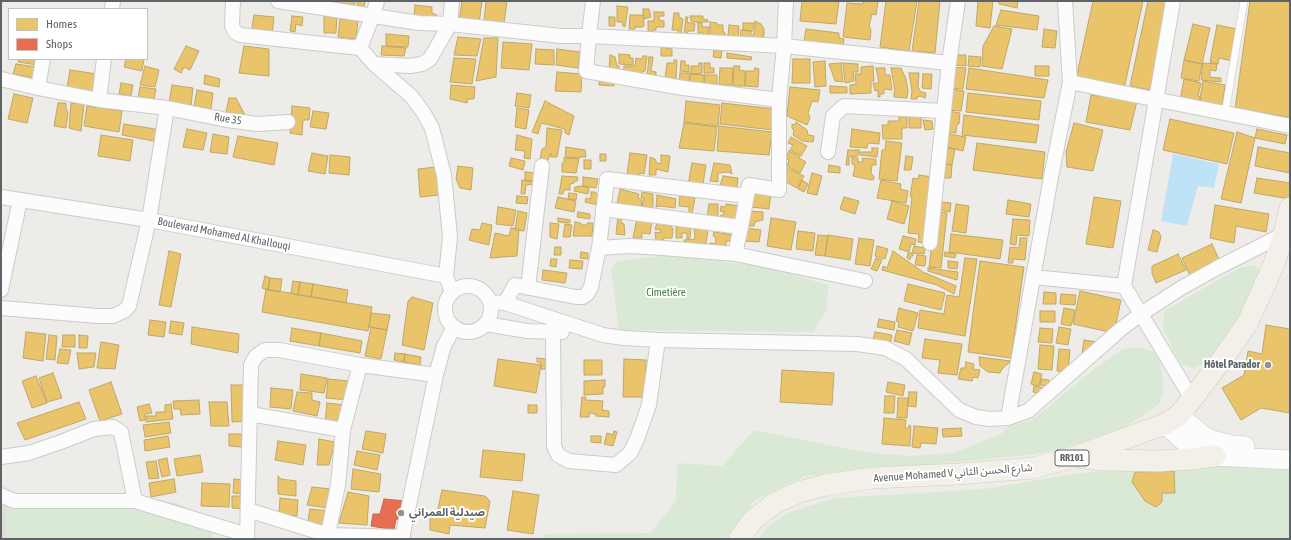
<!DOCTYPE html>
<html>
<head>
<meta charset="utf-8">
<style>
	body { margin:0 }
	#map { position:relative; width:1291px; height:540px; overflow:hidden; background:#eeece9; font-family:"Asap Condensed",sans-serif }
	canvas { display:block }
	.frame { position:absolute; inset:0; border:2px solid #5e6367; pointer-events:none }
	.legend { position:absolute; left:8px; top:8px; width:140px; height:52px; box-sizing:border-box; background:#fff; border:1px solid #bfc1c2; margin:0; padding:5px 7px; list-style:none; font-size:12px; color:#5e6367 }
	.legend li { display:flex; align-items:center; gap:8px; height:20px }
	.legend b { width:20px; border:1px solid #bfc1c2 }
</style>
</head>
<body>
<div id="map">
<canvas width="1291" height="540"></canvas>
<div class="frame"></div>
<ul class="legend">
<li><b style="height:11px;background:#e9c46a"></b>Homes</li>
<li><b style="height:11px;background:#e76f51"></b>Shops</li>
</ul>
</div>
<script>
const ctx = document.querySelector('canvas').getContext('2d');
ctx.lineJoin = 'round';
function fillPath(path, color) {
  ctx.fillStyle = color;
  ctx.fill(path, 'evenodd');
}
function toPath(rows) {
  const path = new Path2D();
  for (const r of rows) {
    if (r.length === 3) {
      path.moveTo(r[0] + r[2], r[1]);
      path.arc(r[0], r[1], r[2], 0, 2 * Math.PI);
      continue;
    }
    path.moveTo(r[0], r[1]);
    for (let i = 2; i < r.length; i += 2) path.lineTo(r[i], r[i + 1]);
  }
  return path;
}
function strokePath(path, color, width, dash) {
  ctx.strokeStyle = color;
  ctx.lineWidth = width;
  ctx.lineCap = dash ? 'butt' : 'round';
  ctx.setLineDash(dash || []);
  ctx.stroke(path);
}
function label(font, color, halo, rows, align = 'center') {
  ctx.font = font + ' "Asap Condensed","Noto Sans Arabic",sans-serif';
  ctx.lineWidth = 4;
  ctx.setLineDash([]);
  ctx.textBaseline = 'middle';
  ctx.strokeStyle = halo;
  ctx.fillStyle = color;
  for (const [text, x, y, turn = 0] of rows) {
    ctx.save();
    ctx.translate(x, y);
    ctx.rotate((+turn || 0) * Math.PI / 180);
    ctx.textAlign = isNaN(turn) ? turn : align;
    if (halo) ctx.strokeText(text, 0, 0);
    ctx.fillText(text, 0, 0);
    ctx.restore();
  }
}
fillPath(toPath([
	[6,505,7,539,1,539,1,506]
]), '#e1ded9');
fillPath(toPath([
	[666,255,767,267,828,285,827,310,813,332,619,330,611,269,617,261],
	[1254,265,1259,269,1260,281,1246,306,1208,363,1193,368,1181,364,1172,348,1163,327,1164,311,1239,268],
	[1140,347,1154,352,1159,361,1163,377,1163,394,1159,404,1127,426,1062,449,1029,455,805,476,755,500,725,539,542,539,544,534,650,533,676,501,677,463,722,466,754,430,870,453,911,456,952,453,1000,435,1011,424,1031,421,1094,369,1123,349],
	[1212,460,1290,468,1290,539,759,539,768,526,789,512,836,498,985,489,1073,474],
	[128,497,178,503,215,523,212,539,7,539,6,505]
]), '#d9e9d5');
fillPath(toPath([
	[1173,154,1219,164,1214,188,1198,186,1187,226,1161,221]
]), '#bee3f7');
const homes = toPath([
	[337,1,355,1,354,5,336,3,337,1],
	[357,1,365,1,364,7,357,7,357,1],
	[462,1,482,1,479,24,459,21,462,1],
	[486,1,507,1,504,23,484,21,486,1],
	[802,1,839,1,836,24,800,21,802,1],
	[864,1,878,1,876,15,872,14,869,26,871,30,870,40,843,37,847,3,863,4,864,1],
	[886,1,917,1,909,51,880,47,886,1],
	[919,1,940,1,935,53,912,51,919,1],
	[978,1,993,1,990,28,976,26,978,1],
	[999,1,1018,1,1017,8,999,4,999,1],
	[1093,1,1143,1,1124,89,1076,79,1093,1],
	[1148,1,1170,1,1151,90,1130,86,1148,1],
	[1250,1,1290,1,1290,117,1235,109,1250,1],
	[415,5,432,7,432,13,437,15,436,20,414,19,415,5],
	[617,6,628,7,625,27,623,26,622,22,617,22,617,6],
	[643,9,649,9,651,17,644,19,644,15,643,15,643,9],
	[1001,10,1039,16,1037,30,996,25,1001,10],
	[654,12,664,12,664,16,659,16,659,20,664,21,664,27,656,27,656,30,653,30,653,32,648,32,648,21,654,21,654,12],
	[674,13,679,13,679,17,683,19,681,34,678,33,678,30,672,30,674,13],
	[254,15,274,17,272,36,251,34,254,15],
	[630,15,643,15,644,25,643,27,635,27,635,29,629,29,630,15],
	[292,16,303,17,302,26,296,24,295,32,290,31,292,16],
	[324,16,337,16,336,33,324,33,324,16],
	[690,16,703,16,703,19,708,20,708,22,693,22,691,21,690,16],
	[609,17,615,17,615,26,609,26,609,17],
	[686,17,688,17,687,22,695,24,694,31,688,31,687,34,684,34,686,17],
	[340,19,358,21,356,39,338,37,340,19],
	[755,21,761,24,764,29,764,36,760,38,752,37,755,30,755,21],
	[710,22,717,23,717,25,723,25,723,31,725,33,726,37,710,39,710,22],
	[698,23,702,23,702,27,709,27,708,38,703,38,703,33,698,33,698,23],
	[743,23,754,23,753,31,743,30,743,23],
	[1193,24,1210,28,1202,64,1184,60,1193,24],
	[729,25,739,26,738,41,728,36,729,25],
	[1217,25,1237,29,1232,61,1219,58,1218,64,1210,62,1217,25],
	[994,26,1012,29,1002,69,982,66,983,46,994,26],
	[806,29,839,33,839,38,844,39,843,47,804,42,806,29],
	[1044,29,1057,31,1055,48,1042,47,1044,29],
	[741,30,751,31,751,39,740,41,741,30],
	[386,34,409,36,408,47,386,46,386,34],
	[458,37,481,39,477,56,454,55,458,37],
	[484,38,498,38,496,77,476,81,484,38],
	[503,42,532,44,529,70,501,68,503,42],
	[186,46,199,51,190,70,184,67,181,73,174,69,186,46],
	[244,46,269,49,269,76,239,73,244,46],
	[382,46,406,48,404,56,381,55,382,46],
	[661,47,672,49,672,56,661,56,661,47],
	[536,49,554,50,554,65,535,64,536,49],
	[557,49,580,52,578,68,556,65,557,49],
	[714,50,722,51,721,58,713,57,714,50],
	[727,53,752,57,751,60,727,58,727,53],
	[619,54,630,55,630,58,633,58,633,65,619,64,619,54],
	[610,55,615,57,617,66,619,66,619,72,609,72,610,55],
	[954,55,966,55,966,66,954,65,954,55],
	[643,56,647,56,645,71,642,72,642,75,623,74,624,66,635,66,636,58,642,59,643,56],
	[969,56,981,57,980,67,968,66,969,56],
	[649,57,653,57,651,71,656,72,656,78,647,76,649,57],
	[454,58,476,59,472,84,450,82,454,58],
	[19,59,39,59,38,65,18,62,19,59],
	[126,59,144,59,142,71,124,67,126,59],
	[793,59,810,59,810,83,792,83,793,59],
	[674,60,677,60,676,80,665,79,667,63,674,63,674,60],
	[1184,60,1202,64,1199,81,1181,78,1184,60],
	[681,61,685,61,685,65,689,65,689,72,680,71,681,61],
	[825,61,826,86,815,87,813,62,825,61],
	[699,63,702,63,702,73,691,74,691,66,699,66,699,63],
	[704,63,710,63,710,68,714,68,714,73,704,73,704,63],
	[841,63,843,82,835,81,829,64,841,63],
	[843,63,858,64,858,72,853,72,854,81,845,83,843,63],
	[1203,63,1217,64,1216,71,1210,70,1210,77,1221,78,1221,82,1201,80,1203,63],
	[16,64,37,67,35,78,13,74,16,64],
	[145,66,159,70,155,87,140,85,145,66],
	[734,66,740,66,739,70,745,71,745,86,733,86,734,66],
	[873,66,874,81,871,81,871,93,850,94,850,85,856,84,855,74,861,74,861,67,873,66],
	[1035,66,1049,66,1049,76,1035,76,1035,66],
	[953,67,966,68,963,89,951,88,953,67],
	[720,68,733,68,732,85,719,85,720,68],
	[755,68,759,69,758,87,745,86,746,71,754,71,755,68],
	[876,68,885,68,885,75,890,75,892,90,884,89,884,94,880,94,880,97,878,97,878,90,875,91,873,83,879,83,876,68],
	[891,68,901,68,906,79,908,91,907,98,894,97,894,92,895,91,891,68],
	[969,68,1048,80,1044,98,966,89,969,68],
	[70,70,97,74,94,92,67,88,70,70],
	[557,72,582,74,581,92,555,91,557,72],
	[680,73,690,73,689,83,679,83,680,73],
	[909,73,919,73,918,87,921,92,926,93,925,98,920,96,917,97,917,99,911,99,912,91,909,73],
	[690,74,705,75,704,84,690,83,690,74],
	[923,74,932,74,931,89,922,88,923,74],
	[205,75,220,79,219,87,204,84,205,75],
	[704,75,717,75,717,84,704,84,704,75],
	[599,77,615,79,614,86,599,85,599,77],
	[1184,79,1201,83,1198,96,1201,97,1199,104,1180,100,1184,79],
	[1203,81,1225,85,1222,108,1199,104,1203,81],
	[121,83,133,85,131,96,119,94,121,83],
	[172,85,193,88,191,106,169,103,172,85],
	[451,85,475,87,474,99,468,99,467,103,450,99,451,85],
	[830,86,847,87,847,93,830,93,830,86],
	[140,87,156,89,154,100,138,98,140,87],
	[790,87,820,90,818,102,812,101,808,113,810,118,807,125,787,116,790,87],
	[951,89,964,91,961,111,948,110,951,89],
	[197,90,213,93,211,109,194,106,197,90],
	[517,93,531,95,529,108,515,106,517,93],
	[968,93,1041,101,1039,120,966,112,968,93],
	[14,94,33,98,27,123,8,119,14,94],
	[1091,95,1137,101,1130,130,1086,122,1091,95],
	[229,98,236,98,246,117,226,112,229,98],
	[545,101,574,116,569,135,565,133,565,129,541,123,538,134,532,132,545,101],
	[686,101,720,105,718,126,684,122,686,101],
	[58,103,66,103,66,109,68,112,66,128,54,126,58,103],
	[71,103,84,104,81,131,69,128,71,103],
	[722,103,775,109,773,130,720,124,722,103],
	[87,106,122,111,119,132,84,126,87,106],
	[292,106,310,108,309,120,303,120,302,135,290,133,292,106],
	[517,108,529,110,526,129,515,127,517,108],
	[313,111,329,113,326,129,310,127,313,111],
	[948,111,960,113,959,124,957,124,956,133,946,132,948,111],
	[899,115,907,116,907,128,902,128,902,139,883,139,882,125,888,125,888,121,899,121,899,115],
	[964,115,1039,125,1036,143,962,135,964,115],
	[909,116,921,117,921,128,909,128,909,116],
	[1170,119,1234,133,1227,164,1163,150,1170,119],
	[923,120,932,121,933,129,925,130,923,120],
	[796,122,807,130,808,135,814,136,813,142,802,141,793,135,794,131,792,128,792,124,795,125,796,122],
	[684,123,717,127,714,151,679,148,684,123],
	[1074,123,1103,130,1093,171,1067,167,1066,152,1074,123],
	[124,124,161,130,159,142,122,135,124,124],
	[719,126,772,132,769,155,717,151,719,126],
	[547,128,562,130,557,157,551,157,551,153,548,160,540,159,542,149,546,147,547,128],
	[187,129,207,133,203,150,183,147,187,129],
	[852,129,880,133,879,144,868,143,867,148,850,147,852,129],
	[1257,129,1287,135,1285,144,1255,138,1257,129],
	[1237,132,1255,138,1241,203,1221,199,1237,132],
	[213,134,229,137,227,154,210,152,213,134],
	[949,134,966,137,963,151,946,147,949,134],
	[101,135,133,140,130,161,98,156,101,135],
	[517,135,532,139,530,159,524,158,525,151,515,150,517,135],
	[238,136,278,143,274,165,233,157,238,136],
	[791,137,807,146,801,156,790,150,793,145,788,143,791,137],
	[886,141,902,143,897,181,879,179,882,150,885,150,886,141],
	[977,143,1045,152,1042,179,973,170,977,143],
	[566,147,585,150,586,157,581,157,580,158,565,157,566,147],
	[1258,147,1290,153,1290,173,1255,166,1258,147],
	[872,148,878,148,877,157,860,155,861,152,872,152,872,148],
	[946,148,955,149,952,165,944,163,946,148],
	[848,150,860,150,858,156,849,157,849,165,846,165,848,150],
	[789,151,800,157,799,158,806,162,800,173,787,166,789,160,786,158,789,151],
	[312,153,328,156,325,174,308,171,312,153],
	[630,153,647,155,644,174,639,173,639,176,627,174,630,153],
	[600,154,606,154,606,161,600,161,600,154],
	[330,155,350,157,349,175,329,173,330,155],
	[661,155,670,156,668,172,656,169,656,175,649,175,650,157,655,159,657,163,661,164,661,155],
	[906,156,913,157,911,170,904,170,906,156],
	[511,158,525,161,523,170,509,166,511,158],
	[564,158,579,159,576,173,562,172,562,163,564,163,564,158],
	[852,158,858,158,858,162,863,162,862,158,876,159,876,165,872,165,871,173,874,177,874,179,872,180,853,176,855,166,854,165,852,164,852,158],
	[584,160,591,160,591,169,584,169,584,160],
	[692,163,706,165,703,184,688,185,692,163],
	[714,163,730,165,732,174,728,172,718,173,718,182,710,181,714,163],
	[944,164,952,165,951,178,942,178,944,164],
	[829,165,840,167,840,173,828,172,829,165],
	[458,166,473,168,471,190,460,188,456,179,458,166],
	[436,167,439,195,420,197,418,169,436,167],
	[787,168,804,176,797,188,781,179,787,168],
	[525,172,536,173,535,181,525,180,525,172],
	[812,173,822,176,817,195,807,193,812,173],
	[919,175,932,177,924,243,918,242,919,234,908,233,912,197,910,197,913,178,918,179,919,175],
	[562,176,578,177,577,181,575,181,574,183,570,184,570,190,564,190,563,194,559,194,562,176],
	[723,176,738,178,737,188,720,186,723,176],
	[583,177,598,179,596,188,583,186,583,177],
	[1257,178,1290,183,1290,199,1254,193,1257,178],
	[522,180,534,182,533,184,526,185,525,194,521,194,522,180],
	[802,180,808,184,804,192,798,189,802,180],
	[881,180,901,184,900,189,908,191,906,203,877,198,881,180],
	[582,186,589,188,588,194,574,191,575,187,582,186],
	[620,189,639,194,638,198,642,200,641,208,617,204,620,189],
	[753,191,771,194,769,209,751,207,753,191],
	[591,192,595,192,598,195,598,205,585,202,586,198,591,199,591,192],
	[642,192,653,194,653,208,642,206,644,198,641,198,642,192],
	[569,193,577,194,576,200,568,199,569,193],
	[657,195,676,199,675,208,660,206,656,207,657,195],
	[680,195,695,198,692,214,689,213,689,207,679,206,680,195],
	[517,196,528,197,527,204,516,203,517,196],
	[558,197,576,201,574,212,555,208,558,197],
	[844,197,859,201,855,214,840,209,844,197],
	[1094,197,1121,201,1113,248,1086,244,1094,197],
	[1008,200,1031,204,1029,217,1006,214,1008,200],
	[892,201,909,206,904,224,887,219,892,201],
	[940,202,951,203,950,212,939,210,940,202],
	[709,204,718,204,718,218,720,218,721,215,723,215,724,212,720,211,721,206,726,207,726,204,739,206,737,222,707,218,709,204],
	[956,204,969,206,966,233,952,231,956,204],
	[1215,205,1269,214,1266,232,1236,226,1234,243,1210,238,1215,205],
	[498,207,516,210,513,226,496,224,498,207],
	[518,211,527,213,524,231,515,230,518,211],
	[749,211,763,212,763,220,755,222,754,226,748,226,749,211],
	[578,212,590,214,590,219,577,217,578,212],
	[936,212,947,213,941,268,929,267,936,212],
	[618,216,622,217,621,223,624,224,625,235,616,234,618,216],
	[558,218,570,220,570,223,558,222,558,218],
	[637,218,652,220,650,234,642,233,642,238,633,238,637,218],
	[771,218,796,222,791,250,767,246,771,218],
	[1013,219,1030,220,1029,236,1017,235,1016,245,1010,244,1013,219],
	[575,222,580,223,583,225,587,225,587,223,593,223,592,236,573,236,575,222],
	[482,223,492,225,489,245,469,240,472,229,480,230,482,223],
	[550,223,559,224,557,239,550,237,550,223],
	[657,223,671,225,673,230,672,238,664,238,663,241,656,241,655,232,660,233,661,230,655,229,657,223],
	[565,224,572,225,570,237,563,237,565,224],
	[676,226,691,227,690,238,687,239,687,233,682,233,682,238,676,238,676,226],
	[511,228,519,229,517,256,490,258,495,233,509,236,511,228],
	[694,228,708,229,706,244,702,243,701,246,689,246,689,243,684,243,684,240,695,239,694,228],
	[746,228,761,230,759,242,744,241,746,228],
	[1153,230,1159,232,1161,237,1157,252,1148,250,1153,230],
	[798,231,815,233,813,251,796,249,798,231],
	[714,232,734,235,734,241,726,241,726,246,723,245,722,249,709,248,710,243,715,244,716,239,713,235,714,232],
	[951,234,1003,240,1000,259,949,252,951,234],
	[818,235,828,236,825,256,815,255,818,235],
	[828,235,853,239,850,260,825,256,828,235],
	[903,236,916,239,915,245,911,244,909,252,899,249,903,236],
	[859,238,874,240,870,266,855,264,859,238],
	[1020,238,1027,238,1025,260,1013,259,1013,263,1008,263,1010,247,1019,248,1020,238],
	[1212,244,1221,264,1191,278,1182,258,1212,244],
	[877,246,888,249,885,259,875,256,877,246],
	[914,246,925,248,924,254,913,253,913,256,911,256,910,260,907,258,908,253,912,253,914,246],
	[555,247,561,247,561,255,554,255,555,247],
	[169,251,181,254,171,307,159,305,169,251],
	[893,251,923,272,956,286,954,294,937,285,882,270,883,266,887,268,893,251],
	[581,252,588,253,588,259,580,258,581,252],
	[945,252,956,254,955,258,944,256,945,252],
	[1178,254,1186,270,1156,283,1152,273,1152,266,1178,254],
	[917,255,926,256,925,266,915,265,917,255],
	[876,258,882,260,877,271,871,269,876,258],
	[965,258,977,259,965,336,918,328,920,310,944,314,947,295,959,297,965,258],
	[551,259,557,259,556,267,550,266,551,259],
	[570,260,583,261,582,269,569,268,570,260],
	[948,261,958,262,957,269,948,268,948,261],
	[980,261,1024,267,1011,358,968,352,980,261],
	[928,268,958,272,957,280,928,271,928,268],
	[543,270,567,273,565,283,542,280,543,270],
	[265,276,270,278,268,290,262,288,265,276],
	[270,278,282,279,280,292,268,290,270,278],
	[293,281,300,282,298,295,291,293,293,281],
	[300,282,313,284,311,297,298,295,300,282],
	[313,284,348,290,346,303,311,297,313,284],
	[908,284,945,293,941,310,904,301,908,284],
	[266,289,372,307,368,331,262,312,266,289],
	[1080,291,1121,300,1114,333,1073,324,1080,291],
	[1044,292,1056,293,1056,304,1043,304,1044,292],
	[1061,294,1076,295,1075,305,1060,304,1061,294],
	[412,297,433,303,424,350,402,345,408,301,412,297],
	[899,308,918,313,913,331,898,327,899,322,896,321,899,308],
	[1064,308,1075,310,1071,326,1061,324,1064,308],
	[1040,311,1055,311,1055,322,1040,322,1040,311],
	[371,313,390,315,387,330,369,327,371,313],
	[879,319,895,322,894,330,877,327,879,319],
	[150,320,166,322,164,337,148,335,150,320],
	[171,321,184,323,182,335,169,333,171,321],
	[1266,325,1290,329,1290,413,1261,408,1241,420,1222,388,1244,375,1248,351,1262,354,1266,325],
	[192,327,239,334,238,353,191,344,192,327],
	[371,327,387,330,381,359,365,356,371,327],
	[1059,327,1071,329,1068,345,1056,343,1059,327],
	[292,328,321,333,319,346,290,341,292,328],
	[1040,328,1053,329,1052,343,1038,342,1040,328],
	[897,330,912,333,909,345,894,341,897,330],
	[26,332,46,334,43,361,23,358,26,332],
	[875,332,892,335,890,345,873,341,875,332],
	[321,333,362,341,360,353,319,346,321,333],
	[49,335,57,336,55,360,46,359,49,335],
	[63,335,75,335,75,347,62,347,63,335],
	[79,335,88,336,87,348,79,348,79,335],
	[925,339,962,344,957,375,938,373,940,360,922,358,925,339],
	[1084,340,1103,343,1086,355,1082,353,1084,340],
	[101,342,119,345,115,369,97,368,101,342],
	[1040,345,1054,346,1052,370,1038,369,1040,345],
	[60,349,71,350,68,364,57,363,60,349],
	[1059,349,1070,350,1068,372,1057,371,1059,349],
	[77,353,96,353,94,367,79,369,77,353],
	[395,353,405,354,404,362,394,360,395,353],
	[405,354,421,357,420,365,404,362,405,354],
	[979,357,1011,361,1002,369,1000,373,988,372,980,366,979,357],
	[537,358,546,359,545,369,541,369,541,363,537,362,537,358],
	[498,359,541,365,536,393,494,386,498,359],
	[624,359,646,360,646,397,623,397,624,359],
	[584,360,602,360,602,375,584,375,584,360],
	[966,362,974,364,973,369,980,370,978,378,973,377,972,381,958,379,961,368,965,368,966,362],
	[782,370,834,373,832,405,780,402,782,370],
	[1034,372,1042,374,1039,386,1031,384,1034,372],
	[53,373,62,398,47,402,39,378,53,373],
	[301,374,327,378,324,393,300,390,301,374],
	[36,376,47,403,32,408,22,381,36,376],
	[328,379,350,381,348,400,326,398,328,379],
	[1041,379,1049,380,1048,386,1040,385,1041,379],
	[605,380,605,387,603,387,603,394,584,395,584,381,605,380],
	[111,382,122,414,100,421,89,390,111,382],
	[888,382,905,385,903,396,886,392,888,382],
	[231,385,244,385,246,421,232,422,231,385],
	[1034,386,1045,388,1044,394,1033,392,1034,386],
	[271,388,293,390,291,409,270,407,271,388],
	[297,392,312,393,312,400,320,402,317,416,293,411,297,392],
	[909,392,917,392,916,407,908,406,909,392],
	[885,396,895,396,894,413,884,413,885,396],
	[582,397,586,397,585,400,603,401,602,410,609,411,609,417,596,416,596,414,589,413,589,417,580,417,582,397],
	[898,398,908,398,907,418,897,418,898,398],
	[199,400,200,414,181,415,180,409,174,409,173,401,199,400],
	[79,402,86,419,25,440,17,423,79,402],
	[209,402,227,402,229,426,211,426,209,402],
	[327,403,346,405,344,426,325,423,327,403],
	[149,404,152,413,145,414,145,420,140,421,137,407,149,404],
	[171,404,173,419,146,422,146,416,156,416,156,412,165,412,165,405,171,404],
	[528,405,537,405,537,413,528,413,528,405],
	[884,418,906,420,905,428,909,428,909,425,911,426,910,446,882,444,884,418],
	[169,422,171,433,145,437,143,425,169,422],
	[914,426,938,428,936,444,921,443,920,448,912,447,914,426],
	[961,428,962,436,943,437,942,429,961,428],
	[366,431,386,434,383,453,362,449,366,431],
	[614,431,617,432,613,446,604,444,607,433,613,435,614,431],
	[229,434,242,434,242,447,229,446,229,434],
	[168,436,170,447,145,451,144,440,168,436],
	[591,436,601,436,601,443,591,442,591,436],
	[319,439,335,442,329,465,317,465,319,439],
	[278,441,306,445,303,465,275,460,278,441],
	[483,450,525,454,522,481,480,477,483,450],
	[357,451,380,455,377,470,354,465,357,451],
	[200,455,203,472,177,476,174,459,200,455],
	[167,458,170,475,162,477,158,460,167,458],
	[156,461,159,478,149,479,146,462,156,461],
	[353,469,381,474,379,492,351,489,353,469],
	[1174,471,1175,493,1162,493,1162,502,1156,507,1145,501,1132,482,1135,472,1174,471],
	[278,476,281,479,296,481,296,496,278,494,278,476],
	[174,479,176,492,151,497,149,483,174,479],
	[234,479,246,480,245,494,233,493,234,479],
	[202,483,230,484,229,507,201,506,202,483],
	[312,487,331,489,329,508,307,505,312,487],
	[442,490,485,496,490,501,485,528,450,525,449,534,430,530,430,516,437,513,442,490],
	[513,491,539,495,533,534,507,530,513,491],
	[348,492,369,496,367,525,339,523,348,492],
	[232,496,246,496,245,509,232,508,232,496],
	[280,498,298,500,297,516,279,514,280,498],
	[310,509,330,511,325,526,307,527,310,509]
]);
fillPath(homes, '#e9c46a');
strokePath(homes, '#bfa769', 1);
const shops = toPath([
	[384,499,406,501,404,520,396,519,394,530,371,526,373,514,380,514,384,499]
]);
fillPath(shops, '#e76f51');
strokePath(shops, '#be6b58', 1);
const lane = toPath([
	[1225,113,1244,1]
]);
const street = toPath([
	[233,1,232,26,235,32,240,35,360,48],
	[278,1,419,23,450,24,561,36,589,36,593,1],
	[377,1,373,15,360,48,374,64,411,96,423,112,432,128,444,175,450,237,446,276,452,292],
	[1173,1,1124,286,1192,399],
	[112,9,113,1],
	[374,64,410,66,422,64,430,59,450,24,452,1],
	[1,79,38,88,99,100,167,108,227,120,257,124,288,122],
	[1070,82,1108,90,1290,126],
	[38,88,43,59],
	[99,100,104,59],
	[779,100,683,88,586,71,589,36,784,46,786,1],
	[828,152,833,116,844,106,943,111],
	[1,197,149,220,446,276],
	[603,209,741,227],
	[930,243,949,63],
	[599,248,630,246,663,248,735,254,741,227,749,185,779,190,779,100,784,46,949,63,958,1],
	[735,254,865,281],
	[1033,277,1124,286],
	[468,309,23],
	[528,288,542,166],
	[1,290,20,200],
	[490,302,505,303,603,335,624,338,658,340,857,344,885,348,906,359,959,410,976,417,990,419,1008,418,1028,411,1121,329,1141,314,1181,288,1217,268,1284,234],
	[505,303,515,285,576,297,583,297,587,294,591,287,599,248,607,179,746,196],
	[1,308,98,316,113,316,124,311,129,306,149,220,167,108],
	[486,324,527,331,562,332],
	[553,332,554,446,558,455,569,461,616,465,630,453,637,439,649,405,658,340],
	[250,414,343,430],
	[1008,418,1051,177,1070,82,1065,1],
	[1,457,29,453,61,442,94,429,113,427,121,432,135,501,247,535],
	[1,495,14,501,135,501],
	[248,510,328,535,403,537],
	[247,539,251,365,256,356,265,350,279,350,360,365,436,375],
	[327,539,338,485,343,430,360,365],
	[402,539,436,375,444,346,454,327]
]);
const secondary = toPath([
	[1179,415,1201,434,1212,440,1232,445,1245,446],
	[1165,424,1188,445,1200,452,1215,456,1290,460]
]);
const primary = toPath([
	[1083,458,1106,460,1159,461,1191,459,1215,456],
	[739,539,753,520,775,503,799,492,826,485,872,478,958,474,1033,468,1074,457,1165,424,1179,415,1192,399,1224,357,1248,322,1274,264,1284,234,1290,208]
]);
strokePath(lane, '#cacbcb', 8);
strokePath(street, '#cacbcb', 16);
strokePath(secondary, '#c8c9c8', 20);
strokePath(primary, '#d5cab8', 22);
strokePath(lane, '#fcfcfc', 7);
strokePath(street, '#fcfcfc', 14);
strokePath(secondary, '#fcfcfc', 19);
strokePath(primary, '#f3f0e9', 21);
for (const [x, y, r, color] of [
	[1268,365,4,"#909394"],
	[401,513,4,"#909394"]
]) {
  const dot = new Path2D();
  dot.arc(x, y, r, 0, 2 * Math.PI);
  ctx.fillStyle = color;
  ctx.fill(dot);
  strokePath(dot, '#fff', 1.5);
}
for (const [x, y, w] of [
	[1072,458,34]
]) {
  const box = new Path2D();
  box.roundRect(x - w / 2, y - 8, w, 16, 3);
  ctx.fillStyle = '#fff';
  ctx.fill(box);
  strokePath(box, '#5e6367', 1);
}
label('bold 10px', '#5e6367', null, [
	["RR101",1072,458]
]);
label('11px', '#5e6367', '#fff', [
	["Rue 35",228,119,9],
	["Boulevard Mohamed Al Khallouqi",224,234,11],
	["Avenue Mohamed V شارع الحسن الثاني",953,473,-4]
]);
label('11px', '#3a8438', '#fff', [
	["Cimetière",666,293]
]);
label('bold 11px', '#5e6367', '#fff', [
	["Hôtel Parador",1260,365],
	["صيدلية العمراني",409,513,"left"]
], 'right');
</script>
</body>
</html>
